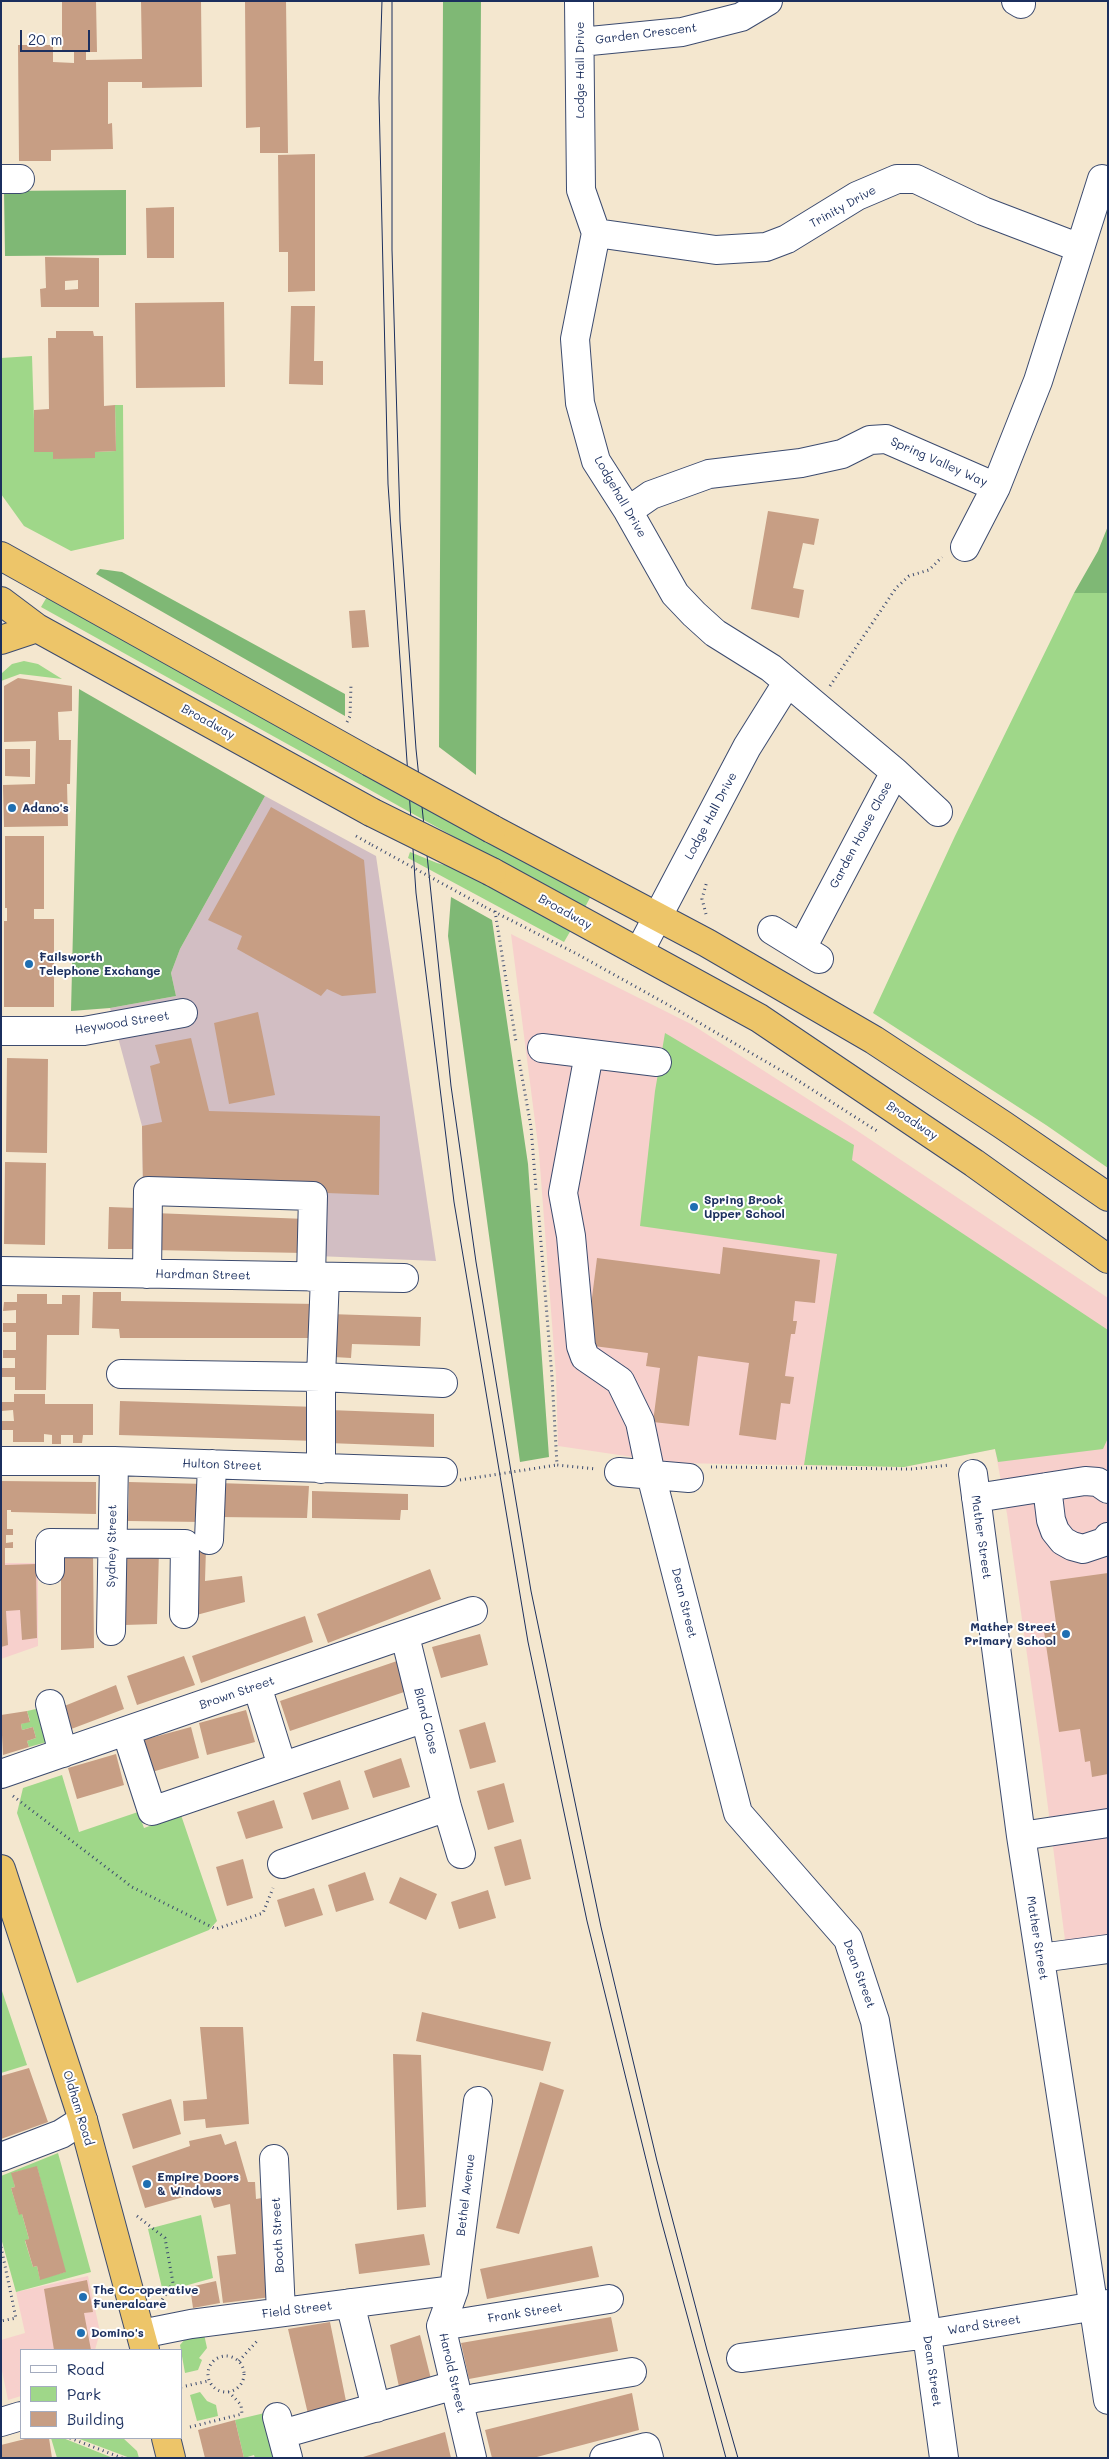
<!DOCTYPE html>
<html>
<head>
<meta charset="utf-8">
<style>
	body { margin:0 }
	#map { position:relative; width:1109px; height:2459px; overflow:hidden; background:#f4e7cf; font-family:Mali,sans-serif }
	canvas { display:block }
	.frame { position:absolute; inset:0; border:2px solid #1b2f5e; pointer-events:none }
	.legend { position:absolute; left:20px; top:2349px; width:162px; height:90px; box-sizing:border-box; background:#fff; border:1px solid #a4acbf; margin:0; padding:6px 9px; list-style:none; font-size:15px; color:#1b2f5e }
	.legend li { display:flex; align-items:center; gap:10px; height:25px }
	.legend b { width:25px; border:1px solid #a4acbf }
	.scale { position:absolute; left:20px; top:30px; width:70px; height:22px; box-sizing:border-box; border:2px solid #1b2f5e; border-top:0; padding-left:6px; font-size:15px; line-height:18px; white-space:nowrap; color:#1b2f5e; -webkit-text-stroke:4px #fff; paint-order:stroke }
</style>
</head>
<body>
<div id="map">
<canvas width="1109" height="2459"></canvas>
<div class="frame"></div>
<ul class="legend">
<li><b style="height:6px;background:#fff"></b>Road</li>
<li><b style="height:14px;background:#9fd789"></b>Park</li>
<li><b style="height:14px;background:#c79e84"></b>Building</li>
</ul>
<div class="scale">20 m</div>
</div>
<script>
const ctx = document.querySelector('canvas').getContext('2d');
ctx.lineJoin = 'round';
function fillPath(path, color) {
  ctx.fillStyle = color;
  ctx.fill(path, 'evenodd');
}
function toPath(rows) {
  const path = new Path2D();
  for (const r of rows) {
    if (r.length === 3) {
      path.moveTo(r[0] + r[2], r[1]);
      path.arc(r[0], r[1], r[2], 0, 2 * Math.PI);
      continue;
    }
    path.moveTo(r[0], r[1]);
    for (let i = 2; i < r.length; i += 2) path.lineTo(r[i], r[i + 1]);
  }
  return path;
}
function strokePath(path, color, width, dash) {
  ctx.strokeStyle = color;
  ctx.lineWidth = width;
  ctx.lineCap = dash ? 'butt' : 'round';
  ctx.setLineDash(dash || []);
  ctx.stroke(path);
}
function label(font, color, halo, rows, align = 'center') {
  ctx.font = font + ' Mali,sans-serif';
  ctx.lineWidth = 4;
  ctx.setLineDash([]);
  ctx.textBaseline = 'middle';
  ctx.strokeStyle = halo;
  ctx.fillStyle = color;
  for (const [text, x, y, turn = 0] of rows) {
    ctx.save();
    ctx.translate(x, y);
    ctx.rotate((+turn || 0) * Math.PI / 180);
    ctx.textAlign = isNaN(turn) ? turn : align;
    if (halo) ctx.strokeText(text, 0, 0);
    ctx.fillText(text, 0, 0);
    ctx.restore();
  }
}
fillPath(toPath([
	[511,934,691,1024,856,1130,1108,1298,1108,1941,1066,1948,1041,1753,1007,1514,995,1449,904,1467,674,1463,558,1446,556,1376,539,1153],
	[1,1563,38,1563,38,1646,1,1659],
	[88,2276,100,2332,95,2350,21,2350,21,2396,8,2400,1,2366,1,2340,25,2333,16,2292]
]), '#f7d0cc');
fillPath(toPath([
	[265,796,376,856,436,1261,317,1256,318,1193,143,1186,142,1126,110,1008,176,996,171,973,180,949]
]), '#d2bec3');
fillPath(toPath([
	[32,356,35,452,53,452,53,459,95,452,116,451,115,405,123,405,124,539,71,551,24,526,1,494,1,358],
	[1074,593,1108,593,1108,1168,1046,1125,873,1013,955,836],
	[48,595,591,896,584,909,41,607],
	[24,661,38,664,62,679,20,674,1,681,2,673,12,664],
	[410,852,437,863,462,870,571,930,564,942,408,858],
	[665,1033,854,1145,852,1160,1108,1330,1108,1438,1103,1449,998,1462,995,1449,904,1467,804,1465,837,1254,640,1226,655,1091],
	[45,1707,54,1740,29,1747,27,1741,36,1738,33,1727,22,1730,21,1724,30,1721,27,1711],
	[62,1775,79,1832,138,1812,144,1828,181,1815,217,1921,209,1930,77,1983,17,1813,23,1788],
	[1,1988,27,2065,1,2073],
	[58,2153,91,2272,16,2292,1,2238,1,2176],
	[37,2167,65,2272,40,2279,37,2266,33,2267,25,2241,29,2239,22,2214,19,2214,11,2188,15,2187,12,2173],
	[201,2215,213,2278,163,2292,148,2229],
	[204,2334,207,2348,199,2358,202,2360,198,2370,185,2373,180,2345,186,2338],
	[200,2392,207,2401,216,2405,218,2416,197,2421,190,2395],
	[269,2412,276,2458,255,2458,254,2455,244,2458,235,2420],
	[51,2438,63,2438,113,2458,57,2458],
	[77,2438,123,2438,137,2451,139,2458,130,2458]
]), '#9fd789');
fillPath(toPath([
	[443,1,481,1,476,775,439,747],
	[126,190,126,255,5,256,4,191],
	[1108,526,1108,593,1074,593,1098,551],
	[100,569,122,572,345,694,345,716,96,574],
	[79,689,265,796,180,949,171,973,176,996,110,1008,71,1011],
	[451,897,492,920,528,1164,549,1457,520,1462,448,936]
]), '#7fb875');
fillPath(toPath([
	[62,1,96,1,97,52,86,52,86,60,142,59,141,1,201,1,202,87,142,88,142,82,108,82,108,124,112,123,113,149,51,150,51,161,19,161,18,45,53,45,53,62,74,63,74,52,62,52],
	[245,1,286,1,288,153,260,153,260,127,246,128],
	[315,154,315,291,288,292,288,252,279,252,278,155],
	[174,207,174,258,147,258,146,208],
	[45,257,99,258,99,307,41,307,40,289,46,288],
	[78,280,78,289,65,290,65,281],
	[224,302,225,387,136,388,135,303],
	[291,306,315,306,314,361,323,361,323,385,289,384],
	[56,331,93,331,94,336,103,336,104,406,115,405,116,451,95,452,95,458,53,459,53,452,34,452,34,410,49,409,48,338,56,338],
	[768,511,819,519,814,545,803,543,793,588,804,590,799,618,751,609],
	[365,610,369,647,352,648,349,611],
	[18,678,72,686,72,711,58,712,59,740,71,740,70,784,67,784,68,826,4,827,3,785,35,784,36,741,4,742,4,686],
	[5,749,30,749,30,777,5,776],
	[271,807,364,860,376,993,342,996,327,989,321,996,237,949,242,936,208,920],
	[5,836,44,836,44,909,34,909,34,919,54,919,54,1007,4,1007,4,921,7,921,7,908,5,908],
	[258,1012,275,1095,229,1104,214,1023],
	[191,1038,209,1111,380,1116,379,1195,143,1186,142,1126,162,1122,150,1066,160,1063,155,1045],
	[7,1058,48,1059,47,1153,6,1152],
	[5,1162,46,1163,45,1245,4,1244],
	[109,1207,137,1208,136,1249,108,1249],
	[154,1213,306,1219,304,1253,152,1250],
	[723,1247,820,1260,815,1303,795,1301,793,1321,797,1321,795,1334,791,1334,785,1376,794,1377,790,1404,781,1403,776,1440,739,1435,749,1363,698,1356,689,1426,653,1422,660,1368,646,1366,648,1353,586,1345,597,1258,720,1274],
	[93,1292,121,1292,121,1301,318,1304,317,1338,120,1338,119,1329,92,1328],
	[17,1294,47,1294,47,1304,62,1304,62,1295,80,1295,79,1335,47,1335,46,1390,15,1390,15,1377,2,1377,2,1368,15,1368,15,1358,3,1358,3,1350,16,1350,16,1332,3,1332,3,1323,16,1323,16,1310,3,1311,4,1302,17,1302],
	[329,1314,421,1317,420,1346,352,1344,351,1358,334,1357],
	[14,1394,45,1394,45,1404,93,1404,93,1435,83,1435,82,1443,73,1443,73,1435,61,1435,61,1444,52,1444,52,1435,44,1434,44,1442,13,1442,13,1430,1,1430,1,1421,14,1421,13,1410,1,1411,1,1402,14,1402],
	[120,1401,318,1407,317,1441,119,1435],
	[329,1410,434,1414,434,1447,328,1443],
	[1,1481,96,1482,96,1514,11,1512,11,1510,7,1510,7,1529,13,1529,13,1535,6,1535,6,1543,13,1542,13,1548,5,1548,5,1565,36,1564,37,1638,22,1640,20,1610,6,1611,8,1645,1,1647],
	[129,1482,205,1484,203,1522,128,1521],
	[218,1483,309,1486,307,1518,218,1517],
	[312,1491,408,1494,408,1510,401,1510,400,1520,312,1518],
	[190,1548,206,1548,205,1581,242,1576,245,1602,189,1617],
	[126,1549,159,1550,157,1624,124,1625],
	[61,1553,93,1553,94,1648,61,1650],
	[430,1569,441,1599,328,1643,317,1614],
	[1108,1573,1108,1774,1092,1777,1090,1761,1085,1762,1080,1729,1059,1732,1043,1625,1056,1623,1050,1581],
	[305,1616,313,1642,201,1683,192,1656],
	[480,1634,488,1665,441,1678,432,1647],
	[184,1656,195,1685,137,1705,127,1676],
	[397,1661,407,1691,290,1731,280,1701],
	[116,1685,124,1709,66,1731,57,1709],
	[246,1710,255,1742,207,1755,199,1723],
	[27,1711,30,1722,21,1724,22,1730,33,1727,36,1738,27,1741,29,1747,3,1755,1,1715],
	[485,1722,496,1762,470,1769,459,1730],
	[191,1727,199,1758,152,1772,143,1740],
	[116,1754,124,1785,77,1799,68,1768],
	[401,1758,410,1787,373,1798,364,1771],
	[340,1780,349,1809,312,1820,303,1793],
	[504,1783,514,1822,488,1830,477,1791],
	[274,1800,283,1828,246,1839,237,1812],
	[521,1839,531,1879,505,1886,494,1847],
	[243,1859,253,1898,227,1906,216,1867],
	[365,1872,374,1900,336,1912,328,1885],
	[400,1877,437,1894,426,1920,389,1903],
	[314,1888,323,1915,285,1927,277,1900],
	[488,1890,496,1918,459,1929,451,1902],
	[422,2012,551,2042,543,2071,416,2041],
	[200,2027,243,2027,249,2124,206,2128,205,2119,184,2121,183,2101,207,2099],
	[393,2054,421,2055,426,2207,397,2210],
	[29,2068,48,2122,1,2139,1,2076],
	[540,2082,564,2090,519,2234,496,2228],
	[171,2099,181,2134,133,2149,122,2114],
	[221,2134,225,2145,236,2141,248,2182,255,2182,256,2199,262,2198,271,2297,223,2303,217,2256,236,2254,230,2204,214,2208,208,2190,145,2208,132,2166,190,2146,189,2141],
	[37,2166,66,2272,40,2280,37,2266,33,2267,25,2240,29,2239,22,2214,19,2215,11,2188,15,2187,11,2173],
	[424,2234,430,2265,359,2274,355,2244],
	[592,2246,599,2277,487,2299,480,2269],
	[87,2280,93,2312,84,2313,91,2350,54,2350,44,2289],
	[216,2281,220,2303,193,2308,190,2287],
	[611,2317,618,2351,469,2379,461,2343],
	[330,2322,347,2406,308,2414,288,2329],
	[420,2335,433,2387,401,2396,390,2345],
	[632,2393,639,2430,533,2458,492,2458,485,2430],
	[235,2420,244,2458,205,2458,198,2430],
	[445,2432,451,2458,363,2458,363,2457],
	[29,2438,49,2438,52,2458,1,2458,1,2445]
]), '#c79e84');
const minor = toPath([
	[579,1,581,190,596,233,575,339,580,403,596,461,628,511,675,594,694,614,715,633,771,668,895,772,802,948],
	[1016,1,1021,4],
	[580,42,682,32,741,17,768,1],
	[1,179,20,179],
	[596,233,716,250,766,247,787,239,857,196,897,179,916,179,983,211,1080,248],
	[628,511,651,495,709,474,801,463,842,454,870,440,886,439,996,487],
	[965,547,996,487,1038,381,1102,179],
	[895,772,938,812],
	[772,930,819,959],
	[639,952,747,747,787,683],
	[1,1031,84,1031,183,1013],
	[542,1048,657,1062],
	[589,1054,563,1193,571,1236,581,1346,585,1357,620,1381,640,1422,651,1475,738,1813,848,1939,875,2021,927,2334,944,2458],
	[1,1271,404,1278],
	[147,1274,148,1191,313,1196,311,1277],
	[121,1374,321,1377,443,1383],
	[1,1461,114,1461,443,1472],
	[321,1469,321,1377,325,1277],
	[619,1472,689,1478],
	[973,1474,1021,1836,1108,2400],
	[1047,1487,1051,1520,1055,1531,1063,1541,1072,1546,1083,1549,1104,1542,1108,1537],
	[976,1498,1085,1481,1098,1482,1108,1489],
	[209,1540,212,1464],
	[50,1570,50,1543,185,1544,184,1614],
	[111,1631,114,1461],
	[405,1636,447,1807,461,1854],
	[257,1686,282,1766],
	[50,1704,63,1753],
	[126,1731,152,1811,425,1718],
	[1,1774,473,1611],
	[1021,1836,1108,1823],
	[282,1864,447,1807],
	[1040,1958,1108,1949],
	[1,2157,61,2134,83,2120],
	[274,2159,281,2312],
	[350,2303,376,2408],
	[441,2326,609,2299],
	[141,2334,191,2324,454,2290],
	[741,2358,927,2334,1108,2304],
	[459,2403,475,2398,632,2372],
	[277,2417,288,2458],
	[1,2422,21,2416],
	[282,2434,455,2385],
	[472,2458,441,2326,454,2290,478,2101],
	[604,2458,646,2447,649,2458]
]);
const highway = toPath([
	[1,556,370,762],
	[1,601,37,628,371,812],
	[1,640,37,628],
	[492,829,707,943,874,1040,1003,1125,1108,1197],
	[492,872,759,1018,974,1163,1108,1259],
	[1,1869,83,2120,145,2350],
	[166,2438,171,2458]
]);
strokePath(minor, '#3c4b6f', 30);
strokePath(highway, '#3c4b6f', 30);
strokePath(toPath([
	[830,686,896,588,909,576,929,570,942,557],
	[347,722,350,716,351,684],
	[356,836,372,845],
	[485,907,577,954,672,1007,794,1078,877,1131],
	[495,911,516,1042],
	[706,914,702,899,707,881],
	[519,1060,531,1127,536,1190],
	[538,1206,552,1377,557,1465,596,1469],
	[711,1467,912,1469,950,1465],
	[13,1796,132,1887,216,1929,263,1913,273,1888],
	[137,2216,165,2238,173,2283,160,2303],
	[1,2247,16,2318,1,2321],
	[226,2374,18],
	[239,2361,257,2341],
	[181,2387,208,2381],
	[190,2427,242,2414,241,2405,229,2392],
	[70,2438,122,2458]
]), '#3c4b6f', 3, [1, 4]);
strokePath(minor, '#fff', 28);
strokePath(highway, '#edc569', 28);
strokePath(toPath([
	[382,1,379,98,388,484,416,893,454,1202,528,1642,587,1921,660,2216,726,2458],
	[392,1,392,250,400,521,416,749,451,1086,476,1262,531,1591,601,1927,657,2161,707,2350,738,2458]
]), '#1b2f5e', 1);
const highwayBridge = toPath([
	[370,762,492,829],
	[371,812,492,872]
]);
strokePath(highwayBridge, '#3c4b6f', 30, []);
strokePath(toPath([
	[372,845,485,907],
	[460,1480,557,1465]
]), '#3c4b6f', 3, [1, 4]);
strokePath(highwayBridge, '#edc569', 28);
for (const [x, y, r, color] of [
	[12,808,5,"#1f6fb2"],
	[29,964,5,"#1f6fb2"],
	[694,1207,5,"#1f6fb2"],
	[1066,1634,5,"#1f6fb2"],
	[147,2184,5,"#1f6fb2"],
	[83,2297,5,"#1f6fb2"],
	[81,2333,5,"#1f6fb2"]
]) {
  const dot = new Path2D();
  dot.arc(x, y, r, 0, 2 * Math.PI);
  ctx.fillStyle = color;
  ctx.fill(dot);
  strokePath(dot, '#fff', 2);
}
label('12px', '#1b2f5e', '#fff', [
	["Garden Crescent",646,34,-7],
	["Lodge Hall Drive",580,70,-90],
	["Trinity Drive",843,207,-29],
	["Spring Valley Way",939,462,24],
	["Lodgehall Drive",620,497,60],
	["Broadway",208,722,29],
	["Lodge Hall Drive",711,816,-62],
	["Garden House Close",861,835,-62],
	["Broadway",565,912,29],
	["Heywood Street",122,1023,-9],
	["Broadway",912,1121,34],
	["Hardman Street",203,1275,1],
	["Hulton Street",222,1465,2],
	["Mather Street",981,1537,82],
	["Sydney Street",112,1546,-89],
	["Dean Street",684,1603,76],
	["Brown Street",237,1693,-19],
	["Bland Close",426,1721,76],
	["Mather Street",1037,1938,81],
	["Dean Street",859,1974,70],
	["Oldham Road",78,2108,73],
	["Bethel Avenue",466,2195,-83],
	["Booth Street",278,2235,-93],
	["Field Street",297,2310,-7],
	["Frank Street",525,2313,-9],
	["Ward Street",984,2325,-9],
	["Dean Street",932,2371,82],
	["Harold Street",452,2373,77]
]);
label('bold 12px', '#1b2f5e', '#fff', [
	["Adano's",22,808],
	["Failsworth",39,957],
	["Telephone Exchange",39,971],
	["Spring Brook",704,1200],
	["Upper School",704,1214],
	["Mather Street",1056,1627,"right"],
	["Primary School",1056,1641,"right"],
	["Empire Doors",157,2177],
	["& Windows",157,2191],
	["The Co-operative",93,2290],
	["Funeralcare",93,2304],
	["Domino's",91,2333]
], 'left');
</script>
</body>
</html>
